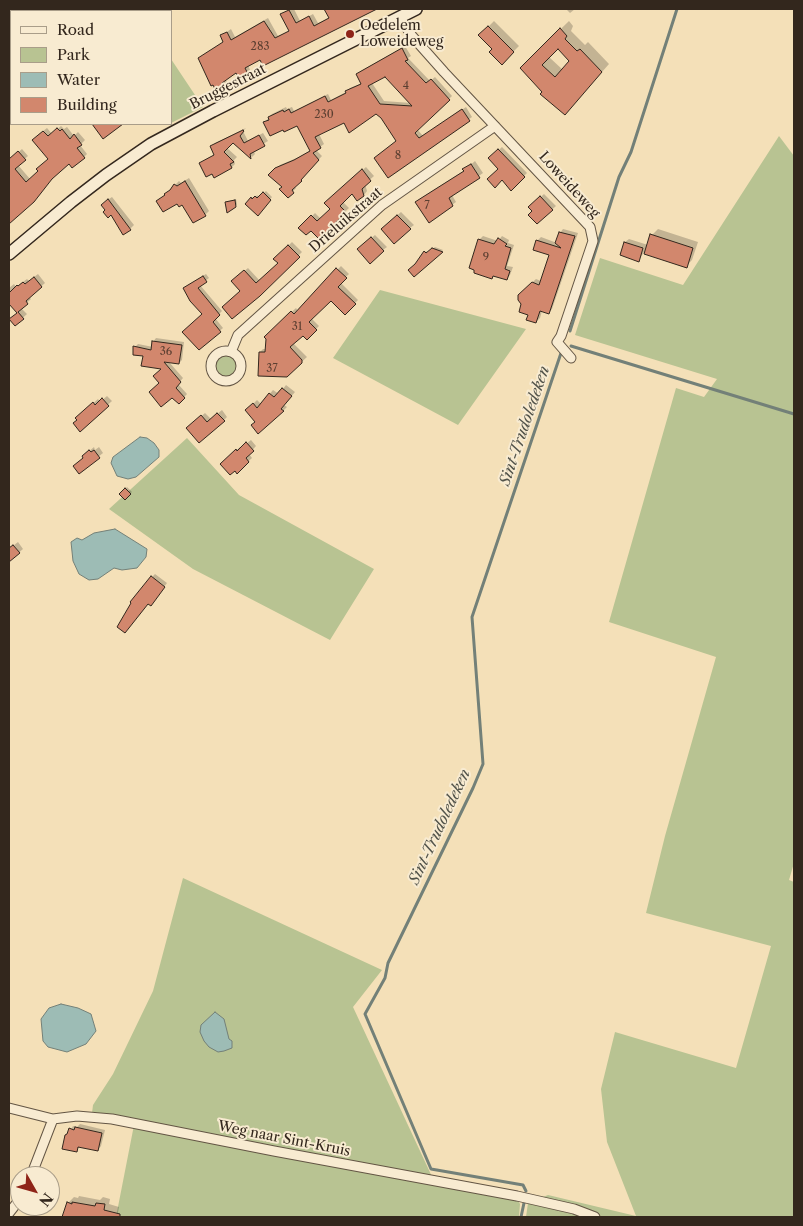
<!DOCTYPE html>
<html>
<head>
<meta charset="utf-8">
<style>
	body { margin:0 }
	#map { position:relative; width:803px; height:1226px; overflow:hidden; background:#f4e0b8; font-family:"Libre Caslon Text",serif }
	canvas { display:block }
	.frame { position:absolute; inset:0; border:10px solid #33271d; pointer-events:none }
	.legend { position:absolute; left:10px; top:10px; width:162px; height:115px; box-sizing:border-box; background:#f8ebd1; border:1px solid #a99d89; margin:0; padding:6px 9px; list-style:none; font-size:15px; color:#33271d }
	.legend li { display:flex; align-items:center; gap:10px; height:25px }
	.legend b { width:25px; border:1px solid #a99d89 }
	.north { position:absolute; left:10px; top:1166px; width:50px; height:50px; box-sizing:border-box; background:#f8ebd1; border:1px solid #a99d89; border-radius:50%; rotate:128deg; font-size:14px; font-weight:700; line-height:20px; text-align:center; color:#33271d }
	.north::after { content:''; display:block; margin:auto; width:18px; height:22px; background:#8f2418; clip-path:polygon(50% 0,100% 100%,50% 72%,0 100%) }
</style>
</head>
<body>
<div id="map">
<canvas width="803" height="1226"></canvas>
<div class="frame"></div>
<ul class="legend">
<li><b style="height:6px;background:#f8ebd1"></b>Road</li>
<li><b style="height:14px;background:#b8c392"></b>Park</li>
<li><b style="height:14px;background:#9dbcb5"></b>Water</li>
<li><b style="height:14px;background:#d2876d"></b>Building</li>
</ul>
<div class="north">N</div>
</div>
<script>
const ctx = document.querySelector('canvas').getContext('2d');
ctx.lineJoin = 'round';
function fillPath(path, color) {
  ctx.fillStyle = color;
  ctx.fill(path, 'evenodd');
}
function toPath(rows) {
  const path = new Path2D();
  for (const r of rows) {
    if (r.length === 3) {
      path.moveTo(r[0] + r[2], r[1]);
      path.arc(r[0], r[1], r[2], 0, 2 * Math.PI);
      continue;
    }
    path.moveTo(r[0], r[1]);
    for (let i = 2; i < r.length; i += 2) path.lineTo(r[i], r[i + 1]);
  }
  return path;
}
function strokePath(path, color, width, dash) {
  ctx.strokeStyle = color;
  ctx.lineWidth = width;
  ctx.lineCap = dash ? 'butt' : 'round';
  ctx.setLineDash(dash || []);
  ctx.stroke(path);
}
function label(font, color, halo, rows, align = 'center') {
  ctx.font = font + ' "Libre Caslon Text",serif';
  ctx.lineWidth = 4;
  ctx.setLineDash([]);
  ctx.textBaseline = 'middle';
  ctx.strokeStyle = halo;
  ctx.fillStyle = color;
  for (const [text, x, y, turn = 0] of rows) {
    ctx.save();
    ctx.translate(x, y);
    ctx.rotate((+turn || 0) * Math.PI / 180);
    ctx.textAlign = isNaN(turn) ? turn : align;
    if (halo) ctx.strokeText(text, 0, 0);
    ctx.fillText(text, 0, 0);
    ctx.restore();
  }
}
fillPath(toPath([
	[25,9,139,9,140,11,19,11],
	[11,14,11,79,9,80,9,15],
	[171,59,203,107,171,123],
	[779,136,794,156,794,863,789,880,794,882,794,1217,526,1217,528,1203,548,1195,636,1216,607,1142,601,1089,615,1032,736,1068,771,946,646,913,665,836,716,657,609,622,676,388,704,397,717,379,575,335,600,258,683,285],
	[380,290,526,329,458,425,333,358],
	[226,367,11],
	[187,438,239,495,374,569,330,640,193,569,109,509],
	[183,878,382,970,353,1007,434,1181,517,1198,520,1204,519,1217,116,1217,134,1125,92,1113,93,1105,113,1074,153,991]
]), '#b8c392');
const water = toPath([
	[140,437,147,438,154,443,159,450,159,457,136,477,128,479,117,476,111,463,113,457,140,437],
	[115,529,147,549,146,557,137,568,122,570,114,568,98,579,89,580,79,574,73,561,71,542,77,538,82,540,94,533,115,529],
	[61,1004,78,1008,91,1014,96,1031,86,1044,67,1052,48,1047,43,1041,41,1019,49,1008,61,1004],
	[215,1012,224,1019,229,1039,232,1041,232,1048,224,1051,218,1052,209,1047,204,1041,200,1032,201,1025,215,1012]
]);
fillPath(water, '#9dbcb5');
strokePath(water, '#738078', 1);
fillPath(toPath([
	[290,9,294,9,300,21,313,14,318,23,330,17,327,9,375,9,264,65,261,58,248,65,250,70,247,73,236,72,225,79,227,82,223,85,216,89,224,42,221,36,231,29,235,37,268,18,278,36,290,30,282,14],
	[566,9,575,9,570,13],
	[494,21,519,46,502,63,494,49,480,35],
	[569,21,573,26,571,31,585,45,588,42,609,64,572,106,544,92,521,68],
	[558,48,571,61,563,70,549,57],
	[405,46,411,56,408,58,430,81,435,77,452,96,417,129,423,136,466,107,472,117,388,177,397,141,382,117,377,112,344,121,319,134,324,144,316,150,322,156,303,176,294,186,296,188,288,197,283,187,270,175,280,165,299,157,311,150,298,124,265,122,272,114,286,107,287,109,292,107,294,111,328,94,331,100,346,92,350,88,362,83,358,74,361,71],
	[385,76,411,103,384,101,372,83],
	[61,126,64,129,67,127,74,136,78,132,85,140,80,145,87,154,84,157,70,162,54,176,33,201,9,222,9,160,22,149,28,156,18,165,30,179,50,159,37,136,47,128,52,134],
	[246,128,243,131,248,141,263,133,268,141,253,150,255,154,252,157,233,141,227,148,237,157,234,160,235,164,232,167,200,163,215,154,212,147,215,143],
	[502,147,527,173,511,189,502,179,500,169,490,158],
	[475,161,483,173,452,195,456,202,429,221,420,199,465,170],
	[366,167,374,176,365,184,367,191,364,195,352,192,342,201,349,208,319,237,311,229,300,228,315,213,321,219,331,209,329,200],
	[189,178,209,211,205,215,166,194,179,181,181,183],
	[266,191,272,197,258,214,247,204,253,197,255,198,257,195,259,197],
	[544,194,556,206,537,223,534,211,530,207],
	[112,197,134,225,130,229,106,210,106,201],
	[236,199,237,204,236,206,226,202],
	[401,212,414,225,410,228,386,225],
	[563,229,578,233,552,309,549,313,542,311,540,318,536,322,529,314,518,296,536,279,541,281,550,254,537,241,541,237,557,243,560,233],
	[658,229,698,242,692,260,686,266,644,252,639,260,625,242,629,239,648,245,652,235],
	[375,235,387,247,383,250,363,245],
	[483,236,498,241,502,236,509,240,508,243,514,245,507,266,513,267,510,275,507,279,494,275,492,277,479,240],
	[292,242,302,252,259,295,241,291,236,278,248,268,260,281,279,263,275,259],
	[435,247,443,250,414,275,425,252,426,251,428,253],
	[341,266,349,274,340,282,358,300,345,313,331,299,311,318,319,326,307,338,303,334,293,343,307,357,286,376,260,352,263,349,267,349,267,338,265,337,296,308,298,311],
	[38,274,45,283,29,297,31,299,21,308,27,314,15,325,18,313,9,302,9,288,14,284,16,287,27,279,29,281],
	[206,274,209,278,200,285,222,311,215,318,223,328,199,349,204,313,184,288],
	[156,338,184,342,182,360,179,363,169,362,183,378,178,384,187,394,179,403,161,383,164,368,135,347,138,344,153,347,153,342],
	[286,385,295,392,284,405,287,407,283,411,247,410,257,400,261,404,273,390,279,394],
	[107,396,112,401,80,430,81,414,98,399,100,402],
	[222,410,227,417,224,420,191,425,205,413,211,419],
	[251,440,256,446,249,454,252,458,237,472,222,464,240,447,241,448],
	[94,447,95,450,99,447,103,453,79,472,87,453],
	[127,487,132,492,125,499,121,494],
	[18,542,23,549,9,561,9,549],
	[155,574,167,583,154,601,148,603,152,577],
	[80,1124,105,1130,101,1146,98,1150,80,1146,76,1151,69,1133,73,1126,77,1127],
	[79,1196,100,1200,103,1197,110,1199,109,1204,119,1207,117,1217,64,1217,68,1203,74,1197,78,1198]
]), '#0003');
strokePath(toPath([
	[570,331,619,177,631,152,677,9],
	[571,346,794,414],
	[526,1191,523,1185,431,1169,365,1014,385,978,388,963,473,788,483,764,472,617,561,353],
	[521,1217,524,1203]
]), '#738078', 3);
const building = toPath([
	[324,9,377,9,263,66,260,60,245,68,248,74,239,79,236,73,222,83,224,86,216,91,213,85,211,86,198,58,223,42,220,35,227,32,231,40,264,21,275,38,289,31,280,14,289,10,296,23,309,16,314,26,329,18,324,9],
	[488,26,514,52,502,65,489,52,492,49,478,35,488,26],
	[560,28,567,36,565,39,577,51,580,49,602,72,565,115,540,94,542,92,520,68,560,28],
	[558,49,569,61,555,77,542,65,558,49],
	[402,48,408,60,405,61,426,83,431,79,450,100,415,133,419,138,462,109,470,121,388,178,374,158,396,141,381,118,376,114,349,133,344,123,315,137,321,148,313,153,319,160,301,180,302,181,292,190,294,193,288,198,279,189,282,187,268,175,275,168,294,160,310,151,297,126,284,132,283,130,270,136,263,122,269,120,268,117,283,110,284,112,289,109,291,113,325,96,328,102,346,93,345,91,361,84,356,74,402,48],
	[385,77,412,106,380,104,368,86,385,77],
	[92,124,123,124,103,139,92,124],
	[57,128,60,131,62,129,70,139,74,134,82,145,77,148,85,158,72,168,69,164,52,179,34,202,9,224,9,159,18,151,26,160,15,169,26,182,38,171,36,169,48,159,32,140,43,131,48,136,57,128],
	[243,130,244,131,240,136,244,143,259,135,265,146,250,154,251,159,233,143,224,152,234,162,230,164,232,168,214,178,212,174,206,177,199,163,214,155,210,146,243,130],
	[498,149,525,177,511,191,502,180,495,188,487,179,498,169,488,158,498,149],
	[471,164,480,178,449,198,453,206,429,223,415,202,464,171,462,169,471,164],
	[362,169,371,181,362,189,364,196,357,201,352,194,340,206,346,212,319,239,311,231,306,235,298,228,311,215,317,221,330,209,324,203,362,169],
	[185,181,206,216,193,223,182,205,179,207,177,204,163,212,156,201,165,195,164,194,170,190,174,184,177,186,185,181],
	[263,192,271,200,258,216,245,204,251,197,252,199,255,196,257,198,263,192],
	[540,196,553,210,537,224,528,215,532,211,528,207,540,196],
	[108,199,131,230,123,235,111,215,108,218,103,212,105,210,101,205,108,199],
	[235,200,236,207,227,213,225,202,235,200],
	[397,215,411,229,394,244,381,229,397,215],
	[559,232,575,236,549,314,540,311,536,323,526,320,528,315,519,312,521,304,518,300,518,295,532,282,539,285,549,255,533,250,536,240,561,248,555,243,559,232],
	[650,234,693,248,687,268,644,254,650,234],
	[371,237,384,251,370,264,357,249,371,237],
	[498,238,507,244,505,246,511,248,505,269,510,271,507,280,493,276,492,279,474,273,474,270,469,268,478,239,494,244,498,238],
	[624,242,643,248,639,262,620,255,624,242],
	[288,245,300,257,260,296,232,319,222,307,240,291,231,281,244,270,256,283,278,263,273,259,288,245],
	[432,248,443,252,414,277,408,270,415,264,424,251,426,253,432,248],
	[336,268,347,278,338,287,356,304,345,315,331,301,309,322,317,330,307,340,303,336,290,347,302,360,302,363,287,377,258,376,259,352,265,352,266,339,264,337,291,311,294,314,336,268],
	[203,276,207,282,198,288,220,315,213,322,221,332,199,350,182,332,202,314,190,301,183,288,203,276],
	[34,277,42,287,26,301,28,304,18,312,24,319,15,326,9,319,17,313,9,304,9,293,17,285,18,286,23,282,25,284,34,277],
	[152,341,182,345,179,364,164,362,181,382,176,388,185,398,179,404,172,398,161,407,149,392,159,383,153,376,161,369,141,366,143,356,133,355,133,346,151,350,152,341],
	[282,388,292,396,281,409,284,411,258,434,251,425,255,422,245,410,253,403,257,408,269,393,274,397,282,388],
	[102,398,109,406,80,432,73,423,77,420,75,418,93,402,95,405,102,398],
	[217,413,225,421,199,443,186,428,201,415,207,422,217,413],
	[246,442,254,451,246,458,249,462,237,474,235,471,230,475,220,464,236,449,237,451,246,442],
	[89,450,91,452,94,450,100,458,79,474,73,466,83,458,82,456,89,450],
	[125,488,131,494,125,500,119,494,125,488],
	[13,545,20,553,9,562,9,548,13,545],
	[151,576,165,587,151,606,148,604,125,633,117,627,131,603,130,602,151,576],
	[75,1127,102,1133,98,1151,78,1147,77,1152,62,1149,65,1135,67,1134,69,1128,74,1130,75,1127],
	[67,1202,72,1204,72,1202,95,1206,96,1203,105,1204,104,1210,120,1214,120,1217,62,1217,67,1202]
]);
fillPath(building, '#d2876d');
strokePath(building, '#33271d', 1);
const minor = toPath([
	[400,18,412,36,444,72,590,227,593,241,561,336,557,342,571,358],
	[226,366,15],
	[231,352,238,335,382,205,495,126],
	[9,1108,53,1119,77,1116,112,1119,274,1151,517,1196,574,1209,595,1217],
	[31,1176,53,1119],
	[9,1213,20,1199]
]);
const secondary = toPath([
	[9,254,71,202,106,175,151,144,213,111,416,9]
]);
strokePath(minor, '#635544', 11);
strokePath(secondary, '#33271d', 14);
strokePath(minor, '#f8ebd1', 9);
strokePath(secondary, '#f8ebd1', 11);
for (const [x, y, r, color] of [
	[350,34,5,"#8f2418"]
]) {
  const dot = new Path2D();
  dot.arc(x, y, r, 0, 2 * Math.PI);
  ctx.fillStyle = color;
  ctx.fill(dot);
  strokePath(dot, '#f8ebd1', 2);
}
label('11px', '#5b3f31', null, [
	["283",260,47],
	["4",406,86],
	["230",324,115],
	["8",398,156],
	["7",427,206],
	["9",486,258],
	["31",297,327],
	["36",166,352],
	["37",272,369]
]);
label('14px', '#33271d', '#f8ebd1', [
	["Oedelem",360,26],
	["Loweideweg",360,42]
], 'left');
label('14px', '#33271d', '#f8ebd1', [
	["Bruggestraat",228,87,-27],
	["Loweideweg",569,185,48],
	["Drieluikstraat",346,220,-41],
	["Weg naar Sint-Kruis",284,1139,11]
]);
label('italic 15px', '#53544b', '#f8ebd1', [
	["Sint-Trudoledeken",525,426,-71],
	["Sint-Trudoledeken",440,827,-65]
]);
</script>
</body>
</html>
